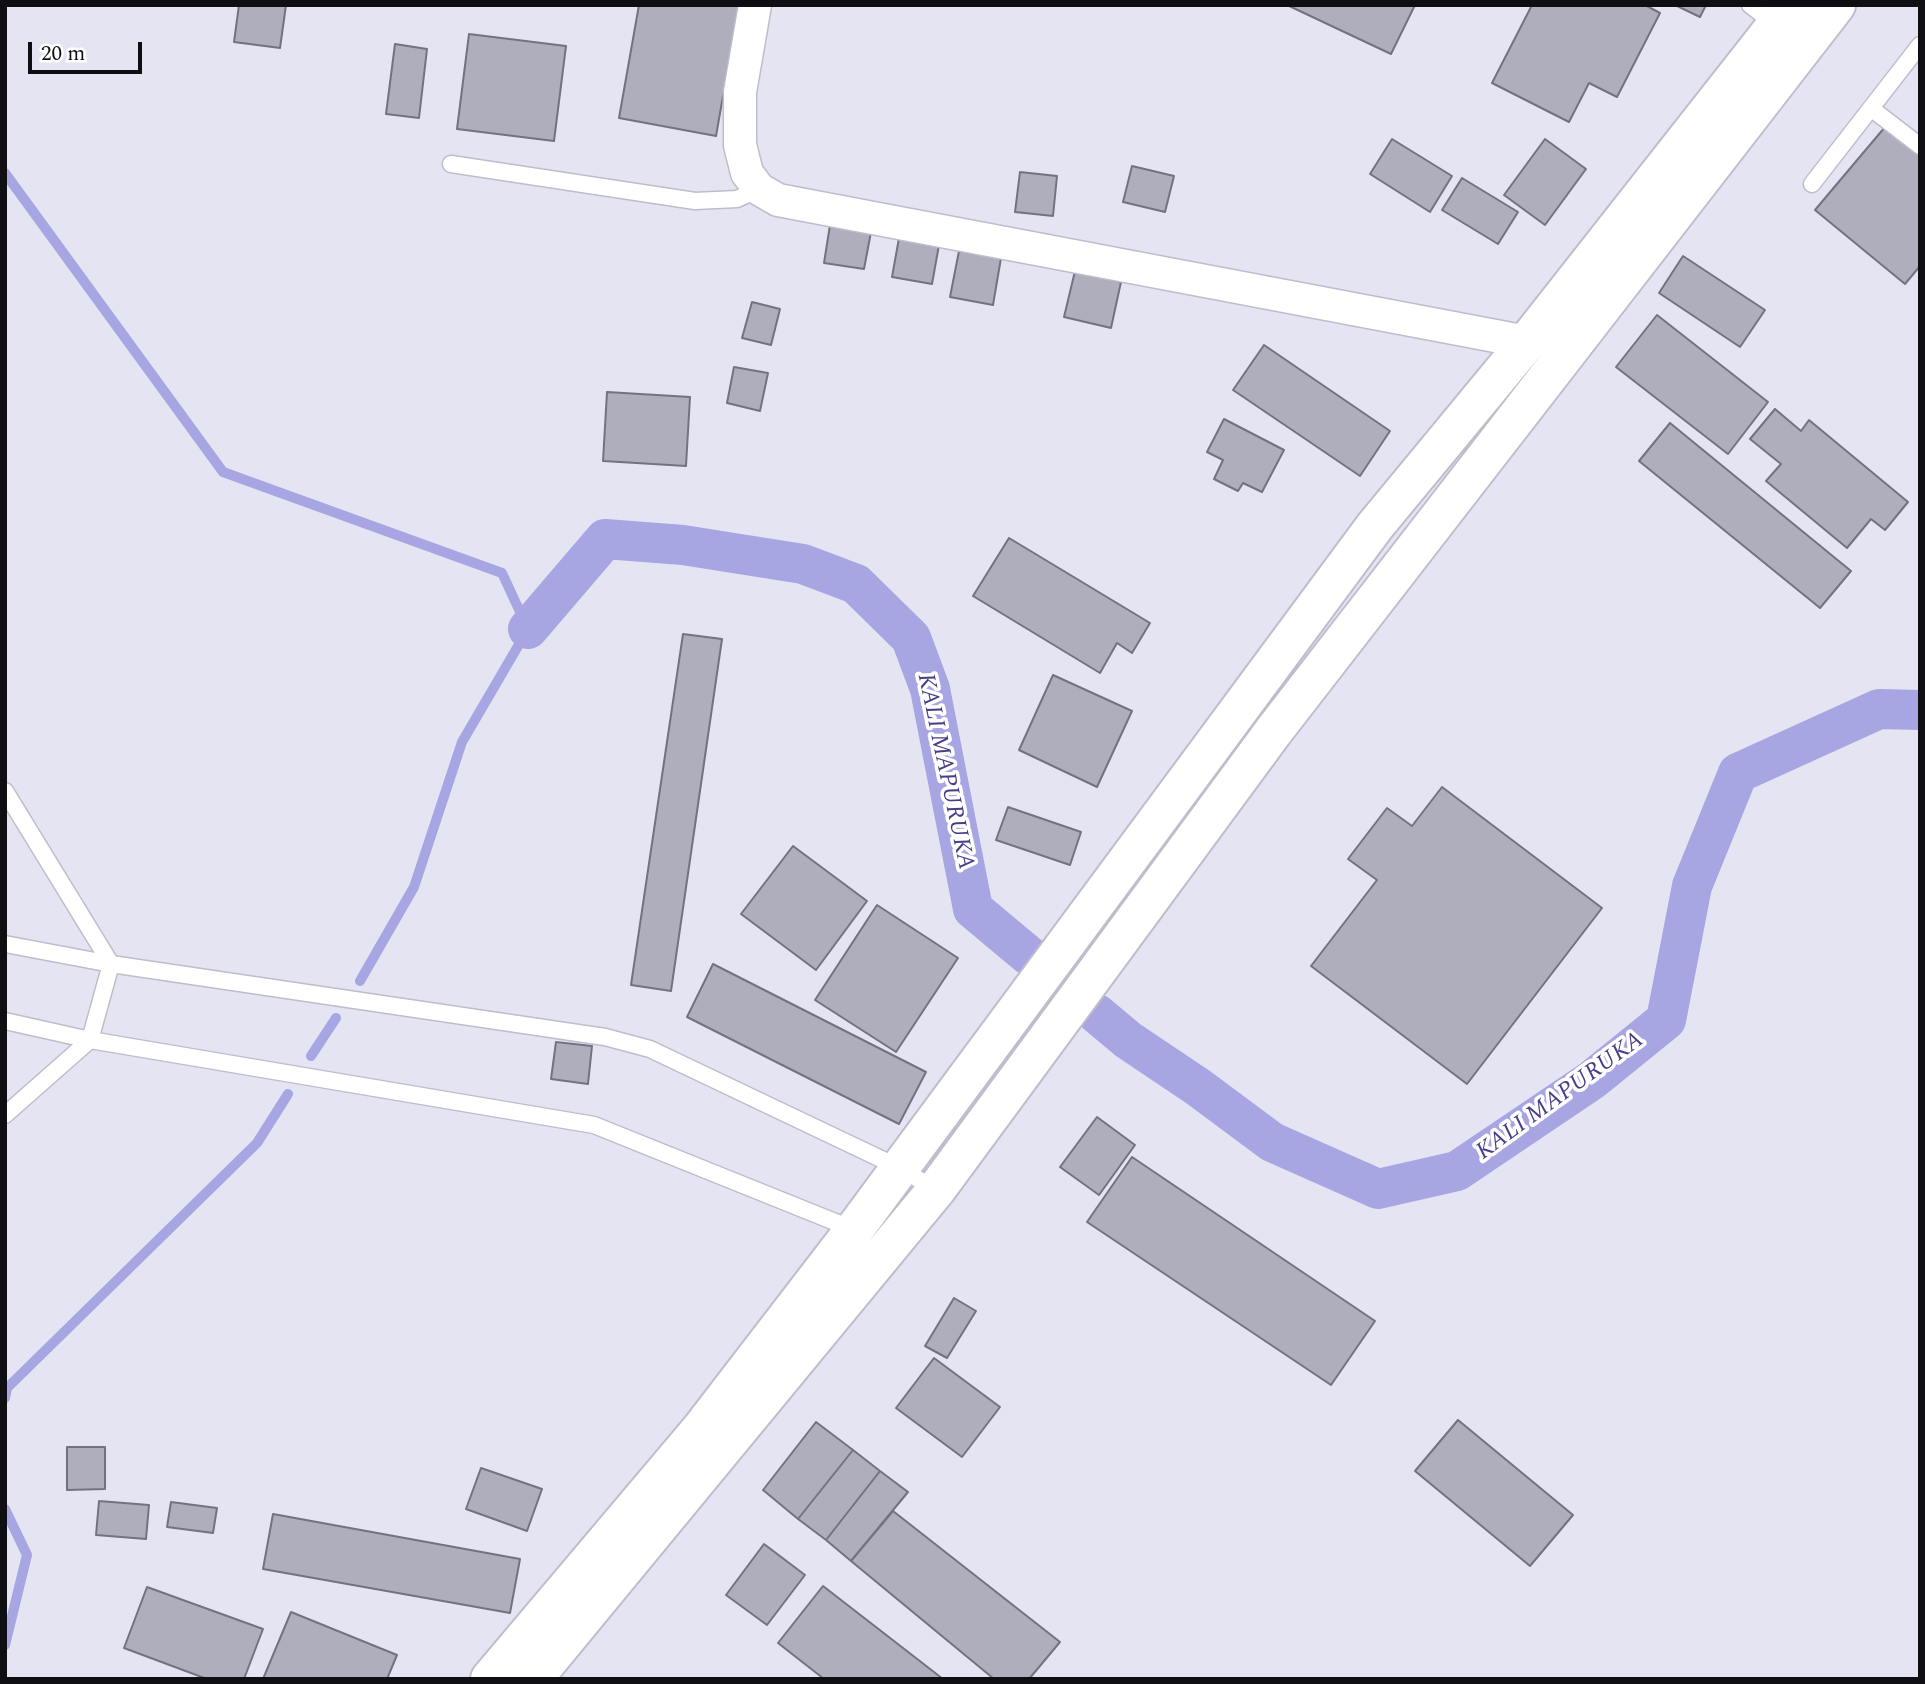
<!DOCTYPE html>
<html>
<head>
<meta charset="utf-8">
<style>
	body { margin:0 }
	#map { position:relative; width:1925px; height:1684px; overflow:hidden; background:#e5e4f3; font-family:Spectral,serif }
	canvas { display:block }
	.frame { position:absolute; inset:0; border:7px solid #0f0f13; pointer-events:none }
	.scale { position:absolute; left:28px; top:42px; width:114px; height:32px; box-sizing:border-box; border:4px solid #0f0f13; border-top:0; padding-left:9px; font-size:21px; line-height:24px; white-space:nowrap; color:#0f0f13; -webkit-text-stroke:5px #fff; paint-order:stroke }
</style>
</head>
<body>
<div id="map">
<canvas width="1925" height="1684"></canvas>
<div class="frame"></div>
<div class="scale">20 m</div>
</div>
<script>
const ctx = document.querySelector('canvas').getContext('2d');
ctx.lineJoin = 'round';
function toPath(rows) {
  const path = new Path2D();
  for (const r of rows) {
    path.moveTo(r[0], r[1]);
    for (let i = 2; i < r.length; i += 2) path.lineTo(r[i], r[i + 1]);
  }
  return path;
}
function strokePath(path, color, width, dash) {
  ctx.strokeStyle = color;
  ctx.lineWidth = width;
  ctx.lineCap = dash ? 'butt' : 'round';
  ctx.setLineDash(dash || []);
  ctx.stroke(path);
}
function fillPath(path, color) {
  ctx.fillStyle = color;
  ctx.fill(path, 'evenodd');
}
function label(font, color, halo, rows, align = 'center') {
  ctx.font = font + ' Spectral,serif';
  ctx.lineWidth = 7;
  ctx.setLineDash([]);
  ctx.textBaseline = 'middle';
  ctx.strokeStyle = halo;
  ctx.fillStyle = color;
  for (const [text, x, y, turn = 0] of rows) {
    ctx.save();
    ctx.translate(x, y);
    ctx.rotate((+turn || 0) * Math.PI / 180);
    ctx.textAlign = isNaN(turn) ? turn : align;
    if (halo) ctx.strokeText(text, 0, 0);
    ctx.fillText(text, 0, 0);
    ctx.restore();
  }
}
strokePath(toPath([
	[5,173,223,472,502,573,528,629,462,742,414,887,360,981],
	[311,1056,336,1018],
	[5,1398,7,1388,257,1143,288,1094],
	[5,1509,27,1555,5,1645]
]), '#a7a5e2', 10);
strokePath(toPath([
	[528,629,605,539,683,545,803,564,856,584,911,638,930,689,973,909,1028,955],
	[1097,1014,1128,1040,1198,1087,1272,1142,1378,1189,1457,1171,1592,1080,1666,1020,1692,886,1738,773,1879,709,1920,710]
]), '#a7a5e2', 40);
const building = toPath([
	[239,5,286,5,280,48,234,42,239,5],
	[639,5,739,5,716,136,619,118,639,5],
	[1287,5,1415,5,1391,54,1287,5],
	[1532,5,1645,5,1660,13,1617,97,1589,83,1569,122,1492,83,1532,5],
	[1675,5,1706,5,1700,17,1675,5],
	[469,34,566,46,554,141,457,129,469,34],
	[395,44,427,49,419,118,386,114,395,44],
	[1885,127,1920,155,1920,266,1905,284,1815,210,1885,127],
	[1392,139,1452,176,1430,212,1370,174,1392,139],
	[1545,139,1586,169,1545,225,1504,195,1545,139],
	[1132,166,1174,176,1165,212,1123,202,1132,166],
	[1020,172,1057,176,1053,216,1015,212,1020,172],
	[1462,178,1518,212,1498,244,1442,210,1462,178],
	[830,225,871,232,864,269,824,263,830,225],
	[899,238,939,245,932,284,892,277,899,238],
	[959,251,1001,258,993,305,950,297,959,251],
	[1683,256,1765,310,1740,347,1659,293,1683,256],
	[1075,271,1121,282,1111,328,1064,317,1075,271],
	[752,302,780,309,771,345,742,338,752,302],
	[1657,315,1768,402,1728,454,1616,367,1657,315],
	[1264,345,1390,431,1360,476,1233,390,1264,345],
	[734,367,768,373,760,411,727,403,734,367],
	[607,392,690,397,686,466,603,461,607,392],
	[1775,409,1801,431,1809,420,1908,502,1885,530,1871,519,1847,548,1766,481,1781,464,1750,439,1775,409],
	[1224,419,1284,450,1262,492,1243,483,1238,491,1214,479,1223,460,1207,452,1224,419],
	[1670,423,1851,571,1820,608,1639,461,1670,423],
	[1009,538,1150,623,1132,653,1117,643,1100,673,973,596,1009,538],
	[683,634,722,639,671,991,631,985,683,634],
	[1053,675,1132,711,1097,787,1019,750,1053,675],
	[1442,787,1602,908,1467,1084,1311,966,1377,880,1348,859,1387,808,1412,826,1442,787],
	[1008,807,1081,832,1070,865,996,840,1008,807],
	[793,846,867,901,816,970,741,914,793,846],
	[877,905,958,958,896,1052,815,1000,877,905],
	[713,964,926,1072,899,1124,687,1017,713,964],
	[556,1042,592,1046,588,1084,551,1079,556,1042],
	[1097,1117,1135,1145,1099,1195,1060,1167,1097,1117],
	[1132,1157,1375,1321,1331,1385,1087,1222,1132,1157],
	[954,1298,976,1311,947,1358,925,1346,954,1298],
	[934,1358,1000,1407,962,1457,896,1408,934,1358],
	[1458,1420,1573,1515,1530,1566,1415,1471,1458,1420],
	[816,1422,853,1450,798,1519,763,1490,816,1422],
	[67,1447,105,1447,105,1489,67,1490,67,1447],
	[853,1450,880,1471,826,1540,798,1519,853,1450],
	[481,1468,542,1489,527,1531,466,1509,481,1468],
	[880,1471,908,1492,851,1561,826,1540,880,1471],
	[99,1501,149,1505,146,1539,96,1535,99,1501],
	[171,1502,217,1508,213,1533,167,1527,171,1502],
	[893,1511,1060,1642,1029,1679,994,1679,851,1561,893,1511],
	[273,1514,520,1559,510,1613,263,1569,273,1514],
	[764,1544,805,1575,767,1625,726,1595,764,1544],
	[823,1586,943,1679,824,1679,778,1643,823,1586],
	[147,1587,263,1629,244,1679,207,1679,124,1648,147,1587],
	[291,1612,397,1655,387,1679,263,1679,291,1612]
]);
fillPath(building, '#aeaebc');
strokePath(building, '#737380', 2);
const lane = toPath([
	[1750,5,1776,25],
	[1872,109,1920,146],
	[451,164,695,201,737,199,759,189],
	[1812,184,1920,45],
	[5,791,111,964,90,1040,5,1115],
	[5,944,111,964,605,1037,650,1049,900,1168,936,1190],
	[5,1021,90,1040,594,1125,855,1230]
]);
const street = toPath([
	[755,5,740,92,740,145,747,173,759,189,778,200,1527,342]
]);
const highway = toPath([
	[490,1679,701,1429,854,1230,1375,526,1527,342,1792,5],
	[533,1679,936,1190,1273,732,1836,5]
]);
strokePath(lane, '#bdbdcb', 19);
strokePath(street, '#bdbdcb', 35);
strokePath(highway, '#bdbdcb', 42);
strokePath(lane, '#fff', 16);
strokePath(street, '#fff', 32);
strokePath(highway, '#fff', 38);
label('italic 24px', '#483e87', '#fff', [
	["KALI MAPURUKA",944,772,78],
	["KALI MAPURUKA",1561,1097,-36]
]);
</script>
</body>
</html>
